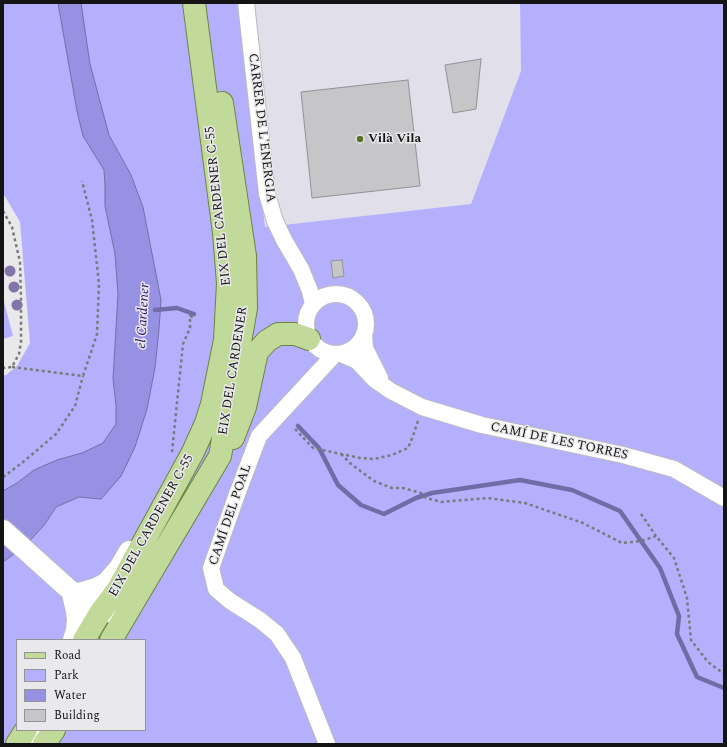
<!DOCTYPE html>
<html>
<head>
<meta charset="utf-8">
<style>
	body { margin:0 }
	#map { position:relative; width:727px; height:747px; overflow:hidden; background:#e9e9ec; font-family:Spectral,serif }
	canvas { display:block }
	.frame { position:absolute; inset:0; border:4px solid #141415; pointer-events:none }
	.legend { position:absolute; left:16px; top:639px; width:130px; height:92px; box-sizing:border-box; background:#e9e9ec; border:1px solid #949496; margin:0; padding:5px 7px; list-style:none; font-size:12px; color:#141415 }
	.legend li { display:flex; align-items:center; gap:8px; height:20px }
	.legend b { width:20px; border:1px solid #949496 }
</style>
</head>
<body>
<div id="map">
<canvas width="727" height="747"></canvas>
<div class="frame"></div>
<ul class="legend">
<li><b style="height:5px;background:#c2da99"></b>Road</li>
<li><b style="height:11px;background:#b5b0fe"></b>Park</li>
<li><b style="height:11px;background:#9791e3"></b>Water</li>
<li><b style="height:11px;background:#c6c6c9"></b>Building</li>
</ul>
</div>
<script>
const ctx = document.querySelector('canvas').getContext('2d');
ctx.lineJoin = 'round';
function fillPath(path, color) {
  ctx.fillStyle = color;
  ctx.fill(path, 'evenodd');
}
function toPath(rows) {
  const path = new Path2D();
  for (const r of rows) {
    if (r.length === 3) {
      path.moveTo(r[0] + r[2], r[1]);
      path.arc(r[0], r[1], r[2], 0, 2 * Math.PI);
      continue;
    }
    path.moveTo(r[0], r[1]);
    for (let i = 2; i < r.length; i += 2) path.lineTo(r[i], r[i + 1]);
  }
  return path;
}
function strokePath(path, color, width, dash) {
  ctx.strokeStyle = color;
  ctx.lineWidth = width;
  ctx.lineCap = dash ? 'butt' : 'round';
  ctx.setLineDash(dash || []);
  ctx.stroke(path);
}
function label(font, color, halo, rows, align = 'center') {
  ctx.font = font + ' Spectral,serif';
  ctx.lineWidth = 3;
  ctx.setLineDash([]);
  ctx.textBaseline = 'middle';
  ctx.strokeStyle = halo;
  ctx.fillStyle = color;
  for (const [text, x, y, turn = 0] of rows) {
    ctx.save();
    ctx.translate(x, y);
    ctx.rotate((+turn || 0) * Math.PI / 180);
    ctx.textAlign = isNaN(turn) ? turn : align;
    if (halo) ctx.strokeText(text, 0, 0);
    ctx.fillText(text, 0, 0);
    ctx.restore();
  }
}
fillPath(toPath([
	[240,3,520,3,521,71,471,204,265,227]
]), '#e0dfea');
fillPath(toPath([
	[3,3,58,3,77,111,83,136,104,170,105,186,105,206,115,254,118,294,113,379,116,405,116,424,104,443,82,453,57,460,34,470,17,483,3,491,3,376,6,375,17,366,30,343,20,222,3,193],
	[81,3,240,3,265,227,471,204,521,71,520,3,724,3,724,744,3,744,3,562,26,545,45,524,56,507,79,497,101,499,135,447,147,409,155,368,159,329,161,300,143,207,131,175,109,135,90,64],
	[17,640,145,640,145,730,17,730],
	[3,298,13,336,3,339]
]), '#b5b0fe');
const water = toPath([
	[58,3,81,3,90,64,109,135,131,175,143,207,161,300,159,329,155,368,147,409,135,447,121,476,101,499,79,497,56,507,45,524,26,545,3,562,3,491,17,483,34,470,57,460,82,453,103,443,116,424,116,405,113,379,118,294,115,254,105,206,105,186,104,170,83,136,77,111,58,3]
]);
fillPath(water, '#9791e3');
strokePath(water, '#706ca5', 1);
strokePath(toPath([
	[155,310,177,308,194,314],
	[298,426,319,448,338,485,361,505,384,514,416,498,432,493,520,480,572,490,620,511,660,568,679,616,677,634,697,677,724,688]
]), '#706ca5', 4.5);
const building = toPath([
	[481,59,476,109,453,113,445,65,481,59],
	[408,80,420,186,312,198,301,92,408,80],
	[342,260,344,276,333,278,331,261,342,260]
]);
fillPath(building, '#c6c6c9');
strokePath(building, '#939396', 1);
const minor = toPath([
	[246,3,267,194,275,221,284,240,301,269,310,291,313,304],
	[336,324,30],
	[364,334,365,348,380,378],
	[341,354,357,361,375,380,391,391,422,407,482,425,623,455,674,469,724,498],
	[327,744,293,658,277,634,260,620,230,601,216,589,211,568,236,497,259,436,335,354]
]);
const tertiary = toPath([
	[3,530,63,584,71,591,87,596,92,602],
	[79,593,96,588,106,583,119,568,129,551],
	[72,594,76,611,77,620,76,630,73,640],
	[74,602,88,612,100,613,109,612,113,609],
	[30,744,39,730]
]);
const primary = toPath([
	[233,438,245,407,257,352,267,341,278,334,295,334,309,339],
	[84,640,100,613,118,589,193,452,206,423,212,404,225,340,228,283,224,233,194,3],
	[111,640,220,456,246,308,245,256,222,103],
	[17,744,26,730],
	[44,744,54,730]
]);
strokePath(minor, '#bbbbbe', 18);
strokePath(tertiary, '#bbbbbe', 22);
strokePath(primary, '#6b853f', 24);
strokePath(toPath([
	[3,211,12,227,20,262,21,299,21,342,19,354,12,367,3,368],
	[12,367,83,376,97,334,99,284,92,220,82,181],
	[295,429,313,448,360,458,374,459,392,455,408,448,413,436,418,421],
	[172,452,183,344,190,328,190,316,193,317],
	[341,454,351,464,374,481,392,488,403,488,421,493,426,498,442,502,487,498,525,503,583,523,622,543,641,541,656,536,674,558,687,598,691,640,708,662,724,674],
	[3,477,22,463,56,434,75,406,83,376],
	[641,514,656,536]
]), '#7a7a7c', 2.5, [3, 3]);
strokePath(minor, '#fff', 16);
strokePath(tertiary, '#fff', 20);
strokePath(primary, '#c2da99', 22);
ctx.fillStyle = '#8374aa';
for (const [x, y] of [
	[10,271],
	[14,287],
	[17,305]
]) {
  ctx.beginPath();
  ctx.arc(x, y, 5.5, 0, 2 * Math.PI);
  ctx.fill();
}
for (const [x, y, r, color] of [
	[360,139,4,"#587326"]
]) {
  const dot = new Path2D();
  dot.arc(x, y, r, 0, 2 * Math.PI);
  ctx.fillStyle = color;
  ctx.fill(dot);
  strokePath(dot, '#e9e9ec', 1.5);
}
label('13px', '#141415', '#e9e9ec', [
	["CARRER DE L'ENERGIA",261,128,83],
	["EIX DEL CARDENER C-55",219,206,-96],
	["EIX DEL CARDENER",234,371,-81],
	["CAMÍ DE LES TORRES",559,442,12],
	["CAMÍ DEL POAL",231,515,-71],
	["EIX DEL CARDENER C-55",152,526,-61]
]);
label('bold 13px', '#141415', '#e9e9ec', [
	["Vilà Vila",368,139]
], 'left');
label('italic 14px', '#2e1373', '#e9e9ec', [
	["el Cardener",144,316,-87]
]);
</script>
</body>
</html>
